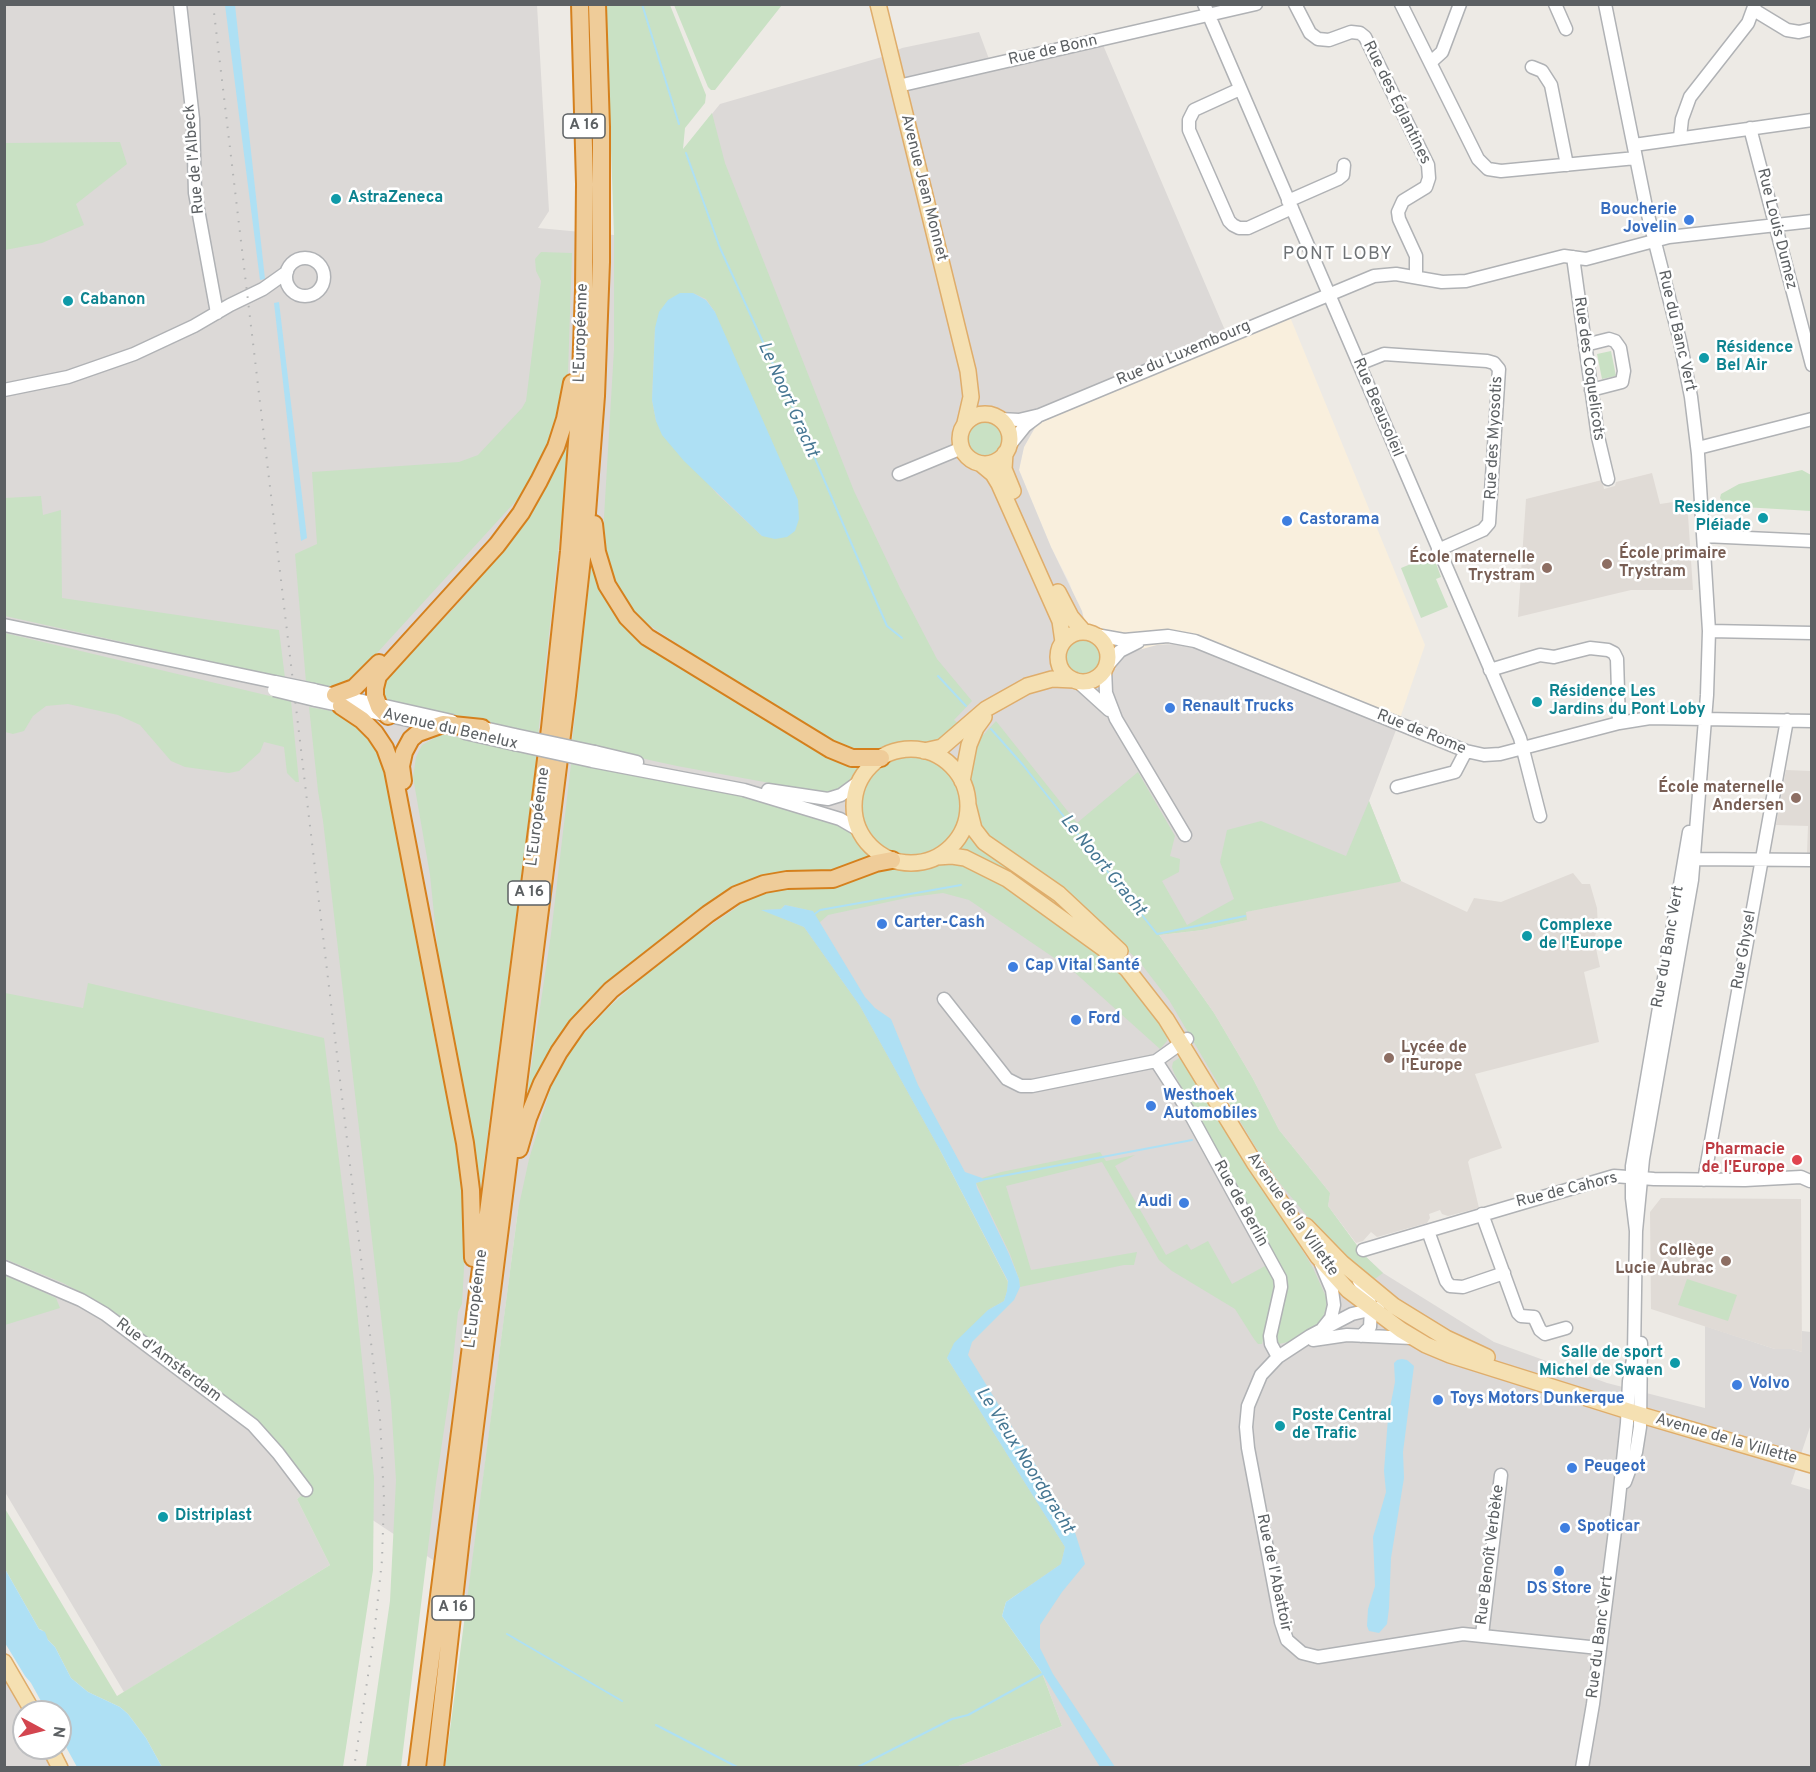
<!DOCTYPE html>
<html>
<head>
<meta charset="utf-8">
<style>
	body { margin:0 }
	#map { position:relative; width:1816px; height:1772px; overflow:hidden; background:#edeae5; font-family:Overpass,sans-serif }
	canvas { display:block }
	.frame { position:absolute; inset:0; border:6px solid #5c6063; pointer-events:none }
	.north { position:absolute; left:12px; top:1700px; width:60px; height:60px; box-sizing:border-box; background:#fff; border:2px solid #bebfc1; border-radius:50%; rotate:97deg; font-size:16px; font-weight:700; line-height:24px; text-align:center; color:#5c6063 }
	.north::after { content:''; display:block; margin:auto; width:21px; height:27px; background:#d3454f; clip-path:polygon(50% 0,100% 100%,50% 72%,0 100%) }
</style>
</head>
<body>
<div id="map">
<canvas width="1816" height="1772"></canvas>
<div class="frame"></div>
<div class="north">N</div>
</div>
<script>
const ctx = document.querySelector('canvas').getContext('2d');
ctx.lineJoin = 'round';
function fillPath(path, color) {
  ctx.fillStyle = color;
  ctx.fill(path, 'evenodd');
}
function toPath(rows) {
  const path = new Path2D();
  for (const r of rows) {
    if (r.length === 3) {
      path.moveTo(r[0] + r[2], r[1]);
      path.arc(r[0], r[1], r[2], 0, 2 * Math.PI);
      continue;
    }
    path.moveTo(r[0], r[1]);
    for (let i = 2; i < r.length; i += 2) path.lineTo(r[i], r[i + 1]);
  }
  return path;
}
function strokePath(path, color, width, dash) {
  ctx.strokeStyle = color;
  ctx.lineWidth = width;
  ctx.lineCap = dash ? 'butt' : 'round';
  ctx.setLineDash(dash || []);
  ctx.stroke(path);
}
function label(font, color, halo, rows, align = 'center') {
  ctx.font = font + ' Overpass,sans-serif';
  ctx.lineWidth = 5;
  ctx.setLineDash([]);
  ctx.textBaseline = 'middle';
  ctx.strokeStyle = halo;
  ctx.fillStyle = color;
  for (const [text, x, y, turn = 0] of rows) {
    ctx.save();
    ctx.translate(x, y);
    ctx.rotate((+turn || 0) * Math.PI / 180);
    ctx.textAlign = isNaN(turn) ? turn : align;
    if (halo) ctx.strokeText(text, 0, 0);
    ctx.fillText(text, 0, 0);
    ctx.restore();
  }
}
fillPath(toPath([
	[1290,317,1425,645,1396,730,1201,649,1174,644,1165,644,1094,662,1070,584,1051,547,1019,470,1024,447,1037,424]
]), '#f9efdd');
fillPath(toPath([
	[4,5,537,5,549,211,538,228,614,235,720,104,882,57,902,48,979,32,989,59,1055,45,1060,55,1103,45,1230,342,1037,424,1024,447,1019,470,1051,547,1082,611,1094,662,1157,645,1174,644,1189,645,1396,730,1369,801,1401,881,1246,912,1247,920,1202,930,1159,935,1214,1013,1253,1079,1279,1130,1330,1193,1328,1206,1364,1255,1383,1273,1494,1342,1607,1383,1705,1408,1705,1326,1775,1349,1792,1349,1802,1352,1802,1331,1811,1332,1811,1424,1791,1484,1811,1490,1811,1767,956,1767,1062,1726,1042,1673,959,1379,947,1358,1008,1282,940,1150,671,952,610,1006,576,1042,518,1210,468,1597,433,1560,318,1484,297,1499,330,1565,124,1692,5,1492],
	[8,1679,25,1712,24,1748,43,1748,53,1767,5,1767,4,1680]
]), '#dcd9d7');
fillPath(toPath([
	[1652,473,1660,504,1687,500,1693,590,1631,590,1518,617,1526,499,1602,480,1604,489,1615,486,1616,482],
	[1786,770,1811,771,1811,853,1807,853,1808,826,1776,825],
	[1573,873,1582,884,1590,884,1597,908,1598,927,1594,939,1600,967,1584,972,1599,1042,1475,1074,1502,1148,1470,1159,1468,1162,1479,1208,1448,1216,1442,1214,1440,1210,1429,1214,1430,1218,1427,1223,1377,1237,1371,1232,1363,1241,1356,1243,1328,1206,1330,1193,1279,1130,1253,1079,1214,1013,1159,935,1202,930,1246,920,1245,912,1401,881,1467,912,1474,898,1501,902],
	[1661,1198,1801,1199,1802,1352,1792,1349,1775,1349,1651,1309,1650,1212]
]), '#e0dbd6');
fillPath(toPath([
	[606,5,670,5,706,95,705,103,685,128,683,149,712,113,725,163,854,491,900,588,937,659,972,701,954,720,961,726,938,744,929,746,905,744,892,746,878,752,853,752,820,738,640,619,626,603,615,580,607,562,603,534,614,349,614,235],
	[693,293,706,299,715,312,762,536,717,494,656,421,652,400,655,328],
	[674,5,782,5,715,90,711,90,708,87],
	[120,142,127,164,76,204,84,225,42,243,5,250,5,143],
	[541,252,572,253,568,373,562,404,551,443,525,491,356,676,339,686,322,687,306,682,295,554,317,544,312,472,459,462,478,455,522,408,526,401,541,281,536,271,535,259],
	[1611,351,1616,376,1602,379,1597,354],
	[985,439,19],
	[567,438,570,441,538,735,387,701,382,698,382,684,454,608,514,539,539,497],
	[1802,470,1811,475,1811,511,1726,506,1720,498,1721,494,1739,484],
	[41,496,43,515,61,510,62,598,279,630,285,678,5,616,5,498],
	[1433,555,1441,577,1436,579,1448,607,1421,618,1401,568],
	[592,558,634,632,658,654,824,751,863,763,846,788,830,794,677,766,572,743],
	[5,633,291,701,299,782,296,782,287,773,284,747,264,742,260,752,239,771,229,773,185,767,171,761,140,725,118,715,68,704,46,706,33,716,24,731,13,734,5,732],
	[1084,657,19],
	[309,707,338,712,371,737,385,760,405,865,434,1036,461,1162,465,1251,462,1304,458,1312,450,1390,436,1483,401,1767,366,1767,390,1601,396,1480,391,1402,323,821,318,791],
	[996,721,1077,823,1138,772,1175,836,1170,856,1180,859,1179,872,1162,881,1187,925,1234,899,1220,862,1227,830,1261,821,1346,856,1369,801,1401,881,1399,882,1246,912,1247,920,1202,930,1159,935,1214,1013,1253,1079,1279,1130,1330,1193,1328,1206,1364,1255,1383,1273,1372,1281,1322,1234,1278,1181,1253,1143,1169,1000,1142,965,1105,927,990,844,977,819,976,793,970,778,974,745],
	[442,734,537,755,478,1208,471,1133,438,953,430,875,413,777,416,757,422,745],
	[911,806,52],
	[571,764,738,792,844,824,853,831,862,845,876,858,840,873,765,878,615,980,532,1095,527,1095,551,934],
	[971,828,1033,881,1110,945,957,851,966,842],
	[951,861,972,864,1058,922,1124,973,1167,1034,1167,1041,1160,1049,1072,970,969,900,943,893,911,897,828,915,819,923,812,911,785,905,781,909,763,910,804,927,860,1006,940,1150,1008,1282,1007,1291,1004,1301,988,1310,947,1358,1065,1547,1061,1564,1006,1602,1002,1616,1042,1673,1062,1726,956,1767,445,1768,518,1210,529,1159,551,1087,576,1042,610,1006,671,952,739,906,737,902,755,893,876,869,895,867,912,870],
	[88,983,324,1038,354,1281,374,1478,373,1570,343,1767,162,1767,146,1738,128,1714,120,1707,88,1692,71,1678,55,1647,48,1640,42,1630,39,1629,5,1569,4,1507,117,1696,330,1565,297,1499,310,1489,284,1452,255,1419,91,1298,63,1283,5,1259,5,993,83,1008],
	[1179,1058,1184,1059,1236,1147,1294,1236,1313,1268,1327,1299,1326,1309,1322,1321,1288,1342,1279,1344,1275,1334,1286,1285,1174,1073,1172,1067,1173,1062],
	[1100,1152,1106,1161,1135,1155,1115,1166,1166,1255,1187,1244,1191,1250,1208,1241,1232,1284,1265,1266,1277,1284,1262,1344,1258,1344,1254,1339,1235,1309,1172,1271,1159,1260,1102,1162,1006,1186,1031,1270,1137,1252,1134,1265,1124,1265,1020,1287,1019,1279,1010,1254,976,1183,983,1181,982,1178,1001,1172],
	[5,1274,56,1298,60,1308,5,1325],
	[1687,1279,1737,1295,1728,1321,1678,1305]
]), '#c9e1c4');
fillPath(toPath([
	[225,5,235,5,265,279,260,280],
	[680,293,693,293,706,300,715,312,798,500,799,519,795,531,787,537,775,539,762,536,684,461,662,435,656,421,652,400,655,328,659,312,668,300],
	[279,302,307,538,301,541,274,303],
	[785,905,813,911,865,997,875,1008,891,1019,918,1085,965,1172,982,1178,983,1181,976,1183,977,1188,1009,1254,1019,1279,1020,1287,1014,1300,972,1342,968,1355,1073,1526,1085,1564,1062,1592,1040,1625,1040,1648,1053,1674,1115,1767,1100,1767,1042,1673,1002,1616,1006,1602,1061,1564,1065,1547,947,1358,954,1343,988,1310,1004,1301,1007,1291,1008,1281,940,1150,860,1006,804,927,761,910,781,909],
	[1402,1359,1407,1360,1414,1366,1403,1452,1404,1478,1391,1558,1389,1608,1387,1624,1379,1633,1369,1631,1367,1626,1368,1609,1375,1586,1373,1537,1386,1492,1384,1471,1388,1418,1395,1382,1394,1363,1397,1360],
	[5,1569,39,1629,45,1632,48,1640,55,1647,71,1678,88,1692,120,1707,128,1714,146,1738,162,1767,77,1767,60,1736,60,1712,47,1712,31,1683,25,1676,5,1643]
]), '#aee0f4');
strokePath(toPath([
	[642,4,679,124],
	[686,153,720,248,799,421,870,587,887,626,902,638],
	[938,676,966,706],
	[991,729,1023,765,1157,934,1245,916],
	[812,916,820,910,961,885],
	[981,1180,1192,1140],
	[507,1634,622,1701],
	[656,1725,739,1768],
	[856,1768,952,1719,968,1715,1044,1673]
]), '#aee0f4', 2);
const minor = toPath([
	[180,4,193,119,195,193,217,313],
	[1204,4,1520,738,1540,816],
	[1295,4,1310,33,1318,39,1329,40,1351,32,1360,33,1365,37,1428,165,1429,178,1426,187,1403,201,1398,212,1399,219,1416,256,1416,277],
	[1401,4,1478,159,1488,169,1501,171,1636,158],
	[1555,4,1566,29],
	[1605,4,1646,207,1680,341,1691,397,1698,454,1709,631,1707,695,1692,880,1643,1159,1636,1231],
	[1754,10,1787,30,1799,32,1812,29],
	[1431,62,1442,52,1460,4],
	[1532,67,1542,71,1551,85,1567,165],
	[898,86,1256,4],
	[1240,89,1194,110,1189,120,1189,130,1229,221,1233,225,1239,228,1248,228,1292,208],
	[1750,128,1812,365],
	[1680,137,1682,119,1690,97,1748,23,1755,4],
	[1634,145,1812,120],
	[1288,201,1338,179,1343,175,1344,165],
	[1573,257,1598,437,1608,479],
	[305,277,19],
	[1585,345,1609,339,1615,341,1620,348,1624,371,1622,382,1591,390],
	[1359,364,1384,354,1487,361,1494,363,1499,369,1489,523,1483,530,1438,550],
	[4,390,68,377,134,354,194,326,230,305,263,289,287,272],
	[1000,419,1019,420,1040,415,1374,276,1396,274,1442,282,1466,281,1564,256,1586,259,1669,237,1812,221],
	[1009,446,1025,426,1037,417],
	[1698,448,1812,419],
	[899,474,962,448],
	[1704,536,1812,541],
	[4,625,275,682],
	[1709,631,1812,633],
	[1096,635,1124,640,1168,636,1195,641,1466,751,1484,755,1500,754,1619,723,1650,718,1812,721],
	[1107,666,1120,651,1138,642],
	[1105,668,1106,693,1116,719,1185,835],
	[1490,670,1540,655,1554,657,1590,648,1608,650,1614,653,1617,659,1619,723],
	[1077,681,1109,710],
	[314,690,452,721],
	[315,700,436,726],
	[475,726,515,735],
	[465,733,514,744],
	[595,752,637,762],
	[592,761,744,790,840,819,859,830],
	[1397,787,1455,772,1466,751],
	[768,790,828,799,841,795,860,781],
	[1694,859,1812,860],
	[944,999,1007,1079,1021,1086,1032,1086,1156,1061,1187,1039],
	[1156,1061,1189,1112,1280,1278,1281,1287,1270,1336,1271,1344,1278,1357],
	[1704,1180,1787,720],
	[1482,1214,1518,1313,1521,1316,1534,1317,1540,1330,1545,1334,1566,1328],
	[1428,1231,1446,1281,1450,1286,1463,1287,1504,1273],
	[1363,1250,1614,1176,1654,1179,1745,1180,1801,1177,1810,1181],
	[1321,1264,1332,1290,1334,1305,1331,1318,1323,1328],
	[4,1267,81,1300,105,1314,253,1425,278,1453,306,1490],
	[1359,1281,1368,1295,1371,1309,1370,1327,1361,1336],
	[1378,1308,1352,1314,1310,1336,1278,1357,1261,1375,1248,1406,1246,1427,1248,1448,1281,1622,1287,1640,1302,1653,1318,1657,1463,1634,1599,1648],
	[1313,1340,1347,1335,1412,1338],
	[1625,1482,1636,1452,1640,1427,1641,1343],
	[1482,1635,1501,1475],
	[1582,1768,1593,1704,1618,1507,1627,1423,1629,1381,1634,1354,1636,1231,1632,1198,1632,1166,1689,832]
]);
const major = toPath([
	[878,4,968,371,971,397,965,423],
	[985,439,25],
	[1005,453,1004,469,1013,491],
	[981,464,993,474,999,484,1060,621,1063,642],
	[1058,592,1071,617,1084,632],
	[1083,657,25],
	[911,806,57],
	[924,751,942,747,986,709,1027,686,1052,679,1074,680],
	[962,781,969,745,976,728,984,717],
	[968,805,974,829,984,842,1059,894,1120,951],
	[937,857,952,856,965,858,1007,879,1104,949,1127,969,1166,1019,1255,1164,1318,1257,1348,1290,1401,1330,1426,1345,1450,1355,1641,1415,1812,1465],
	[1306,1226,1342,1263,1394,1306,1446,1338,1487,1357],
	[4,1662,33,1712],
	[50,1748,60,1768]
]);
const highway = toPath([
	[594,524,597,552,607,585,627,617,647,637,830,749,852,758,881,758],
	[335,695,354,688,379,663],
	[341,706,362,720,375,733,385,748,393,770,465,1143,471,1190,473,1258],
	[388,716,379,707,375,696,375,688,378,676,497,545,521,513,539,481,556,447,565,419,572,383],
	[403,781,401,766,404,752,411,739,418,733,443,724,482,728],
	[519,1149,528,1118,542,1083,559,1052,577,1026,611,990,708,914,736,895,764,884,787,880,833,879,876,863,892,860],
	[417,1768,550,728,569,551,580,401,584,290,585,184,580,4],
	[435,1768,461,1537,567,695,587,513,596,396,601,262,601,127,597,4]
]);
strokePath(minor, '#b0b2b5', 15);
strokePath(major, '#dfad6b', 18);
strokePath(highway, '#d5801d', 20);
strokePath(minor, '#fff', 12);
strokePath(major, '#f5e0b2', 15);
strokePath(highway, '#efcc99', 16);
strokePath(toPath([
	[213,4,380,1419,384,1498,382,1560,374,1636,354,1768]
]), '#b2b3b3', 2, [1.5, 8]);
const minorBridge = toPath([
	[275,682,314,690],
	[274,690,315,700],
	[515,735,595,752],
	[514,744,592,761]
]);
strokePath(minorBridge, '#b0b2b5', 15, []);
strokePath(minorBridge, '#fff', 12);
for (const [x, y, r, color] of [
	[336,199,6,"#0f9aa8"],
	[1689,220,6,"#3f7fe0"],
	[68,301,6,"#0f9aa8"],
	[1704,358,6,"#0f9aa8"],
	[1763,518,6,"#0f9aa8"],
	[1287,521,6,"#3f7fe0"],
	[1607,564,6,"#8d6e63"],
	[1547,568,6,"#8d6e63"],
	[1537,702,6,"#0f9aa8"],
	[1170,708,6,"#3f7fe0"],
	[1796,798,6,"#8d6e63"],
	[882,924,6,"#3f7fe0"],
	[1527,936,6,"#0f9aa8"],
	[1013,967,6,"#3f7fe0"],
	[1076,1020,6,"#3f7fe0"],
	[1389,1058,6,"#8d6e63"],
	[1151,1106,6,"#3f7fe0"],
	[1797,1160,6,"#e0444e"],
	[1184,1203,6,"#3f7fe0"],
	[1726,1261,6,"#8d6e63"],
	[1675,1363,6,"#0f9aa8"],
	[1737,1385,6,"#3f7fe0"],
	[1438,1400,6,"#3f7fe0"],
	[1280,1426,6,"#0f9aa8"],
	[1572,1468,6,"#3f7fe0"],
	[163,1517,6,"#0f9aa8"],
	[1565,1528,6,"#3f7fe0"],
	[1559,1571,6,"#3f7fe0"]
]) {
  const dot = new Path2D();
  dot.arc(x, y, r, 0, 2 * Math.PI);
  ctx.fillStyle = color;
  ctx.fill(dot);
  strokePath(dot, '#fff', 2);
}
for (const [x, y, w] of [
	[584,126,42],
	[529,893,42],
	[453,1608,42]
]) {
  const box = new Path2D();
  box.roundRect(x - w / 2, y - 12, w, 24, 4.5);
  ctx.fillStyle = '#fff';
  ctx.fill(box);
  strokePath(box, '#5c6063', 1.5);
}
label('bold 15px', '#5c6063', null, [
	["A 16",584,126],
	["A 16",529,893],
	["A 16",453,1608]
]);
label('16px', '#5c6063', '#fff', [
	["Rue de Bonn",1053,51,-13],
	["Rue des Églantines",1396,103,64],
	["Rue de l'Albeck",195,159,-95],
	["Avenue Jean Monnet",923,188,76],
	["Rue Louis Dumez",1776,229,76],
	["Rue du Banc Vert",1676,331,77],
	["L'Européenne",582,333,-88],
	["Rue du Luxembourg",1184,354,-23],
	["Rue des Coquelicots",1588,369,82],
	["Rue Beausoleil",1377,408,67],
	["Rue des Myosotis",1495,438,-87],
	["Avenue du Benelux",450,730,13],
	["Rue de Rome",1421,733,22],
	["L'Européenne",539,817,-83],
	["Rue du Banc Vert",1669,947,-80],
	["Rue Ghysel",1745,950,-80],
	["Rue de Cahors",1567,1191,-14],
	["Rue de Berlin",1240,1204,61],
	["Avenue de la Villette",1292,1215,55],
	["L'Européenne",477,1299,-83],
	["Rue d'Amsterdam",168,1361,37],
	["Avenue de la Villette",1726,1440,16],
	["Rue Benoît Verbèke",1491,1555,-83],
	["Rue de l'Abattoir",1273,1573,78],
	["Rue du Banc Vert",1601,1637,-83]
]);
label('bold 16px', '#0d838f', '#fff', [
	["AstraZeneca",348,199],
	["Cabanon",80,301],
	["Résidence",1716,349],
	["Bel Air",1716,367],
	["Residence",1751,509,"right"],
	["Pléiade",1751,527,"right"],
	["Résidence Les",1549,693],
	["Jardins du Pont Loby",1549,711],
	["Complexe",1539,927],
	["de l'Europe",1539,945],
	["Salle de sport",1663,1354,"right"],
	["Michel de Swaen",1663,1372,"right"],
	["Poste Central",1292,1417],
	["de Trafic",1292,1435],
	["Distriplast",175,1517]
], 'left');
label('bold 16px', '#366cbe', '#fff', [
	["Boucherie",1677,211,"right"],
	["Jovelin",1677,229,"right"],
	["Castorama",1299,521],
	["Renault Trucks",1182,708],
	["Carter-Cash",894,924],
	["Cap Vital Santé",1025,967],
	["Ford",1088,1020],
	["Westhoek",1163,1097],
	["Automobiles",1163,1115],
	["Audi",1172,1203,"right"],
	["Volvo",1749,1385],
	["Toys Motors Dunkerque",1450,1400],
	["Peugeot",1584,1468],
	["Spoticar",1577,1528],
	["DS Store",1559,1590,"center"]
], 'left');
label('bold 16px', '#785e54', '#fff', [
	["École primaire",1619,555,"left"],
	["Trystram",1619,573,"left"],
	["École maternelle",1535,559],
	["Trystram",1535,577],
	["École maternelle",1784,789],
	["Andersen",1784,807],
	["Lycée de",1401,1049,"left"],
	["l'Europe",1401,1067,"left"],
	["Collège",1714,1252],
	["Lucie Aubrac",1714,1270]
], 'right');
label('bold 16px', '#be3a42', '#fff', [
	["Pharmacie",1785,1151],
	["de l'Europe",1785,1169]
], 'right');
ctx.letterSpacing = '1.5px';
label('18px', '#6e7275', '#fff', [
	["PONT LOBY",1338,255]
]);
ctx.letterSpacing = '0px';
label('italic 18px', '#467793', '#fff', [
	["Le Noort Gracht",787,400,66],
	["Le Noort Gracht",1102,866,51],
	["Le Vieux Noordgracht",1024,1461,58]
]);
</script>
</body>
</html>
